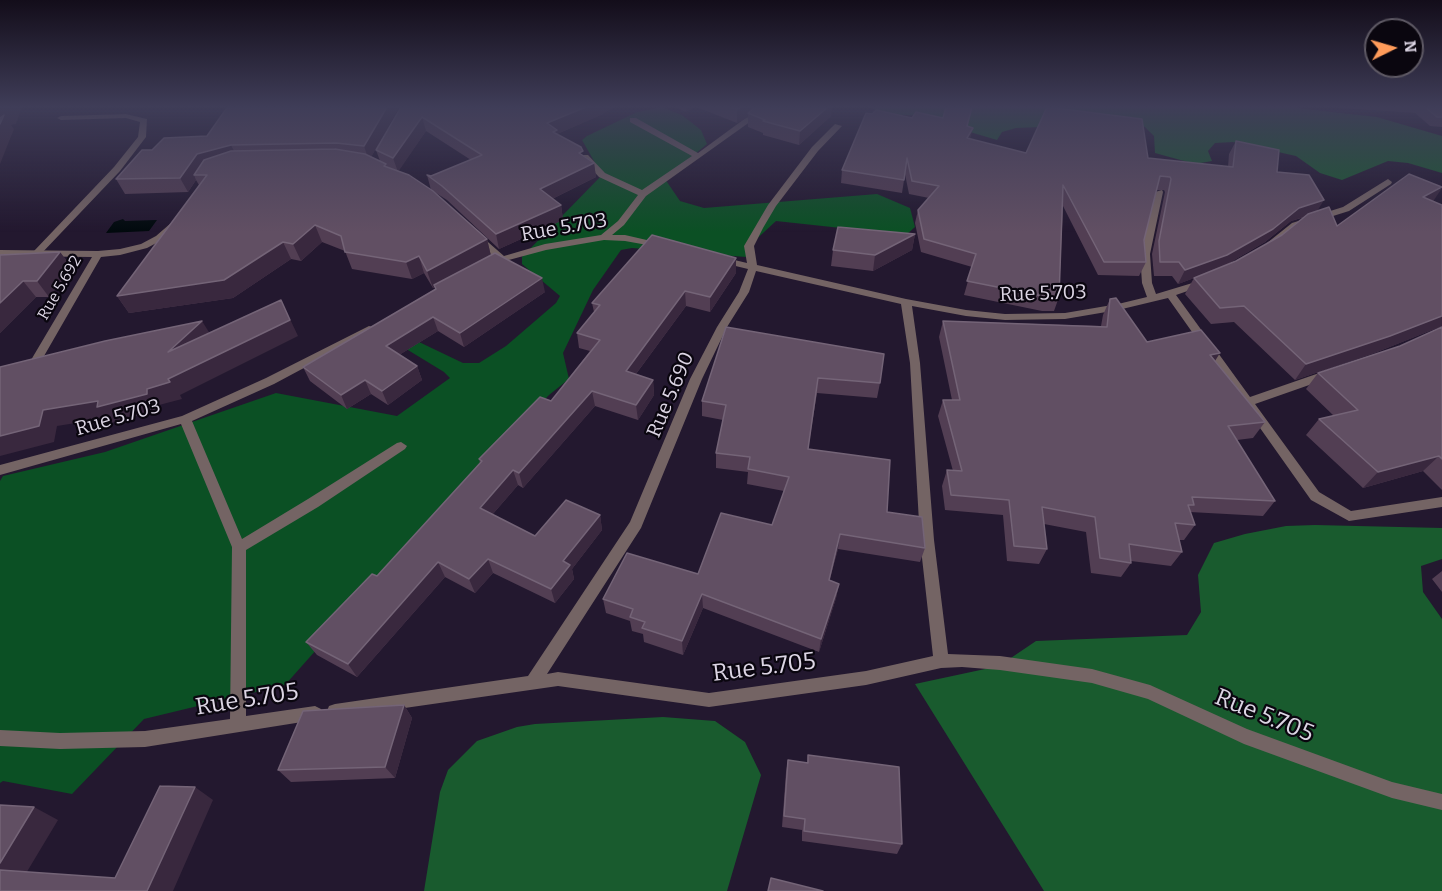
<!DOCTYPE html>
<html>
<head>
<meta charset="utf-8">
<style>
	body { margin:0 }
	#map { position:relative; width:1442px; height:891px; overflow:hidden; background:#23182f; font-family:Bitter,serif }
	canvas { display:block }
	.north { position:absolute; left:1364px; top:18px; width:60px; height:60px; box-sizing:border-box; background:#0a060f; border:2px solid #5e5964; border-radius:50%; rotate:85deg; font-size:16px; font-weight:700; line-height:24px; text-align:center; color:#dcd5e4 }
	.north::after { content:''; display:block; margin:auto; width:21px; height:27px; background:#ff9b5a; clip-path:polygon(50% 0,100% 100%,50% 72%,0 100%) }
</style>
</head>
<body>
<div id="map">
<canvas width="1442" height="891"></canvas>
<div class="north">N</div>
</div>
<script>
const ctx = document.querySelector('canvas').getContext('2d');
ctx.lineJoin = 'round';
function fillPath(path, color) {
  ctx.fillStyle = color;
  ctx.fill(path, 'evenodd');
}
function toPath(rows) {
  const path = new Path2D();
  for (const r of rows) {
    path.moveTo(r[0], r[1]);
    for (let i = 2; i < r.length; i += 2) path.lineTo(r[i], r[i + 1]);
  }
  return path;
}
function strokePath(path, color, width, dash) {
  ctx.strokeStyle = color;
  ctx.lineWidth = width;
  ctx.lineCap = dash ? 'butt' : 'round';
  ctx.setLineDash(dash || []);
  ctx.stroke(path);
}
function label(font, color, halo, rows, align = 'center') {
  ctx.font = font + ' Bitter,serif';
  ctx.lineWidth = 4.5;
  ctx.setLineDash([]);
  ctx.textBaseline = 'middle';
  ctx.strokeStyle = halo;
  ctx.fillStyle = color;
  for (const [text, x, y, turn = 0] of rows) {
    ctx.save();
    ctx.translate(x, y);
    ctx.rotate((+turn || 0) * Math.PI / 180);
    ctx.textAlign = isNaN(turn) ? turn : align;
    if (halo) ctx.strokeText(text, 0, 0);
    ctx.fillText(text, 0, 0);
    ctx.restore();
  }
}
fillPath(toPath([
	[662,107,682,115,701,130,707,144,665,179,680,201,704,208,877,194,910,208,915,227,906,235,776,221,749,246,746,257,632,248,621,250,593,290,563,353,569,379,549,395,493,451,285,685,144,719,72,794,3,781,0,783,0,481,3,476,105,452,276,393,397,416,450,378,444,372,385,336,396,331,463,363,479,363,506,346,556,303,560,296,522,264,522,257,602,175,582,140,587,136,637,112]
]), '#0b5024');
fillPath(toPath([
	[868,107,1289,107,1377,117,1442,136,1442,173,1408,163,1388,161,1342,180,1320,173,1296,156,1233,142,1215,143,1208,151,1212,161,1195,164,1155,153,1154,136,1145,127,1110,116,1069,126,1016,128,1002,132,997,140,963,130,936,116,901,115,901,119],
	[1315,525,1442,528,1442,559,1421,566,1423,592,1442,619,1442,891,1044,891,915,684,999,666,1036,641,1187,635,1201,612,1198,575,1214,543,1245,534,1286,526],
	[663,717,715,721,745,742,761,775,727,891,424,891,440,792,448,770,477,741,517,727,535,724]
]), '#195b2e');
fillPath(toPath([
	[123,219,125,221,157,220,149,231,106,233,114,222]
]), '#01090d');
fillPath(toPath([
	[126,114,147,119,146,137,120,171,40,255,34,255,34,251,114,167,138,137,140,122,126,118,61,120,57,118,61,116,126,114]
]), '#746464');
fillPath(toPath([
	[747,117,754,119,646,196,624,225,612,235,625,235,664,244,664,248,625,241,604,240,546,250,505,261,491,268,486,265,496,259,475,240,475,236,481,236,504,256,545,244,601,235,618,221,638,195,599,177,582,159,582,155,588,155,605,173,642,190,692,156,630,122,630,118,636,118,698,153,747,117],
	[835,124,842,126,818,151,776,206,763,228,754,246,757,265,906,299,966,310,1005,314,1065,313,1118,304,1147,297,1142,283,1140,254,1155,192,1162,190,1163,192,1150,254,1152,283,1156,294,1199,281,1205,281,1205,285,1176,295,1250,397,1328,370,1334,374,1332,377,1255,404,1319,492,1351,511,1442,497,1442,507,1349,521,1311,500,1168,298,1118,310,1065,319,1005,320,966,316,912,306,920,363,934,540,948,654,1000,656,1092,669,1150,685,1247,729,1392,782,1442,794,1442,810,1392,798,1244,744,1148,699,1092,683,1000,670,962,667,941,668,866,685,709,707,558,686,335,718,329,716,327,711,329,706,335,704,528,676,630,522,690,379,717,327,739,292,748,269,719,262,717,260,722,257,747,263,744,246,768,205,812,147,835,124],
	[756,271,901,304,910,363,920,540,933,656,866,671,709,693,558,672,547,674,641,528,702,379,727,327,749,292,756,271],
	[1388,179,1392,182,1391,184,1349,211,1298,227,1270,249,1264,249,1262,247,1292,223,1343,207,1388,179],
	[171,223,176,226,162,240,147,248,120,255,101,257,40,363,32,363,31,360,92,257,0,256,0,250,98,251,120,249,141,244,156,236,171,223],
	[369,326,373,327,374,329,373,331,274,384,192,421,242,539,308,499,397,443,401,442,407,446,405,449,318,507,246,550,246,716,315,706,321,709,323,714,321,719,145,747,60,749,0,746,0,730,60,733,145,731,230,719,232,547,181,424,0,475,0,465,182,416,266,378,369,326]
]), '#746464');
fillPath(toPath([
	[231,107,399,107,371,157,380,161,376,150,401,107,603,114,557,134,584,156,594,163,596,177,552,199,561,205,563,220,499,249,447,200,433,191,487,239,491,256,545,292,464,347,438,331,399,355,417,366,422,380,388,405,371,394,347,409,310,381,303,367,435,289,435,287,433,288,424,273,412,279,352,269,345,251,322,242,301,261,291,259,233,298,129,313,117,296,199,185,196,180,188,192,125,194,116,179,152,150,207,136],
	[426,131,471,160,431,176,427,175,431,190,398,171],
	[675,107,695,107,686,112],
	[696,107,832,107,831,116,799,145,763,135,763,133,748,127,748,117,737,123],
	[1338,107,1442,107,1442,127,1430,126,1415,113,1339,108],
	[872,114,912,118,943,118,967,126,970,139,1026,153,1148,158,1228,167,1229,154,1236,141,1277,172,1317,211,1337,226,1433,201,1442,205,1442,326,1377,352,1295,380,1234,322,1211,324,1185,294,1194,278,1178,284,1172,276,1154,276,1152,254,1165,192,1164,190,1156,190,1144,240,1146,262,1139,276,1098,275,1063,206,1059,297,1054,311,1042,311,964,295,972,267,921,252,915,223,918,210,929,198,909,194,905,174,902,193,841,183,842,170],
	[1305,217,1282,235,1236,261,1224,266,1265,242,1291,221],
	[915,234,912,250,873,271,831,266,833,250],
	[60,252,72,268,49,297,36,297,0,333,0,255],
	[736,273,710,312,686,306,636,374,653,380,654,395,638,420,595,406,523,488,518,485,492,515,535,536,600,515,602,530,572,569,574,579,555,603,493,573,475,593,445,577,357,677,317,655,306,642,377,576,480,463,479,459,551,401,590,351,579,348,577,333,594,312,592,303],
	[1110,299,1147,342,1215,361,1265,422,1253,438,1237,440,1275,501,1263,516,1190,512,1195,525,1184,540,1179,540,1182,552,1171,566,1131,561,1131,563,1121,577,1091,573,1086,532,1044,524,1047,549,1039,564,1007,561,1003,515,945,510,942,486,947,470,953,471,938,416,943,400,952,400,939,337,943,321,1101,326,1103,315],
	[726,327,880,383,877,398,817,393,808,449,887,512,925,548,920,562,838,549,829,581,839,584,836,598,819,652,703,608,683,655,644,642,643,634,632,631,630,621,606,613,603,599,698,574,772,525,784,491,747,484,748,472,716,468,716,453,723,420,702,416,702,401],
	[1442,327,1442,490,1423,471,1363,488,1306,435,1319,419,1334,416,1306,389,1318,373,1400,346],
	[1442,571,1442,592,1432,579],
	[404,705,412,718,395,778,291,782,278,770],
	[808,755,902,844,897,854,802,841,802,830,782,827,786,772,788,760,807,763]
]), '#523e53');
fillPath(toPath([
	[0,107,22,107,16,124,11,125,14,129,0,164],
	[387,107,399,107,369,161,364,146],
	[586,107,615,107,603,114,557,134,559,144,547,123],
	[686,107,695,107,686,112],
	[741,107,751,107,751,114,748,113,748,117,737,123,737,109],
	[828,107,832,107,831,116,799,145,800,131],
	[422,117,426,131,398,172,393,158],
	[973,128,970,140,967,138],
	[231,145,238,159,194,175,196,180,188,192,180,178,197,154],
	[594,163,596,177,542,204,540,189],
	[1442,188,1432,203,1423,197],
	[1324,200,1316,213,1291,221,1265,242,1219,269,1178,284,1185,270,1299,208],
	[561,205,563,220,499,249,496,234],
	[315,225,322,242,301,261,293,244],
	[915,234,912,250,873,271,875,255],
	[487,239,491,256,433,288,427,271],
	[283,242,291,259,233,298,129,313,117,296],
	[60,252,72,268,49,297,37,281],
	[419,256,424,273,412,279,406,262],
	[736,258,736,273,710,312,710,297],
	[542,278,545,292,464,347,460,333],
	[23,281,36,297,0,333,0,303],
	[685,291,686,306,627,386,626,371],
	[281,300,298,336,180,395,182,399,159,405,159,410,111,423,107,418,57,426,54,442,0,456,0,436,43,410,147,389,168,379],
	[1442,316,1442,326,1377,352,1295,380,1306,364],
	[433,317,438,331,391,360,386,346],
	[202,321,212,337,168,352],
	[1220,353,1210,369,1210,355],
	[417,366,422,380,388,405,382,391],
	[365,380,371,394,347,409,341,395],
	[653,380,654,395,638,420,636,405],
	[592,391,595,406,523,488,519,473],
	[1439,456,1423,471,1363,488,1378,472],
	[513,470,518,485,485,523,480,508],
	[600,515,602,530,572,569,574,579,555,603,551,589,563,561],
	[840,534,838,549,826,594,829,580],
	[488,559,493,573,475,593,469,579],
	[438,562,445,577,357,677,348,664],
	[839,584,836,598,819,652,821,639],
	[702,594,703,608,683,655,682,641],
	[404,705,412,718,395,778,385,767],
	[195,787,213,800,173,891,147,891],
	[34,807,58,820,22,880,0,871,0,863]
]), '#39283e');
const building = toPath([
	[231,107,387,107,364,146,336,143,231,145,197,154,180,178,116,179,142,150,152,150,164,138,207,136,226,109,231,107],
	[401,107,586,107,547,123,557,130,553,132,581,147,583,151,579,153,594,163,540,189,561,205,496,234,442,186,427,175,431,176,482,155,422,117,393,158,376,150,401,107],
	[731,107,741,107,737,109,731,107],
	[756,107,828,107,800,131,763,121,765,120,748,113,756,107],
	[946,107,972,107,967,126,973,128,967,138,1026,153,1047,107,1142,119,1148,158,1233,167,1236,141,1279,150,1277,172,1309,175,1324,200,1299,208,1273,229,1227,255,1185,270,1179,262,1160,262,1159,241,1171,179,1170,177,1160,176,1144,240,1146,262,1104,262,1063,185,1059,297,1047,297,967,281,976,254,924,239,918,210,939,186,912,181,907,158,904,180,842,170,866,113,872,114,876,110,912,118,916,112,943,118,946,107],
	[1425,107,1442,107,1442,117,1437,117,1425,107],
	[4,115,0,124,0,118,4,115],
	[335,149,365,154,386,164,384,166,409,175,433,191,487,239,427,271,419,256,406,262,345,252,341,236,315,225,293,244,283,242,224,280,117,296,207,175,194,175,204,160,231,151,335,149],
	[1409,174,1442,187,1423,197,1442,205,1442,316,1390,336,1306,364,1244,306,1220,308,1194,278,1236,261,1282,235,1308,214,1329,207,1337,226,1409,174],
	[838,227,915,234,875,255,833,250,838,227],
	[652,235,736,258,710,297,685,291,626,371,653,380,636,405,592,391,519,473,513,470,480,508,535,536,566,500,600,515,563,561,570,565,551,589,488,559,469,579,438,562,348,664,306,642,372,574,377,576,482,461,479,459,540,397,551,401,600,340,577,333,600,305,592,303,652,235],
	[60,252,37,281,23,281,0,303,0,255,60,252],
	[495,253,542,278,460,333,433,317,386,346,417,366,382,391,365,380,341,395,303,367,436,289,434,285,495,253],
	[1116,298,1147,342,1201,330,1220,353,1210,355,1265,422,1228,426,1275,501,1192,497,1194,505,1188,505,1195,525,1175,523,1182,552,1129,544,1131,563,1100,558,1095,517,1042,507,1047,549,1014,546,1009,500,951,495,947,470,962,471,943,400,960,400,943,321,1107,327,1110,299,1116,298],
	[281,300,290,320,168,379,170,382,147,389,147,394,97,407,98,401,43,410,39,426,0,436,0,367,105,341,202,321,168,352,281,300],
	[726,327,884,354,880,383,818,378,808,449,890,460,887,512,922,517,925,548,840,534,829,580,839,584,821,639,702,594,682,641,642,628,645,622,630,617,633,609,603,599,627,553,698,574,721,513,772,525,789,477,748,469,750,457,716,453,726,405,702,401,726,327],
	[1442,327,1442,459,1439,456,1378,472,1319,419,1358,410,1318,373,1400,346,1442,327],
	[404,705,385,767,278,770,303,711,404,705],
	[808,755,899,767,902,844,804,831,805,819,784,816,788,760,808,763,808,755],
	[160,786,195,787,147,891,0,891,0,870,115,878,160,786],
	[0,805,34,807,0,863,0,805],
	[771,878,823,891,768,891,771,878]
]);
fillPath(building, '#614f63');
strokePath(building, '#746477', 1.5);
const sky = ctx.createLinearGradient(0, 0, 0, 232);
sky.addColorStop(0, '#130d1a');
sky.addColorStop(0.46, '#3f3d58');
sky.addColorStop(1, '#3f3d5800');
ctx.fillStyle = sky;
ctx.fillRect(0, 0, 1442, 232);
label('16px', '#dcd5e4', '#0a060f', [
	["Rue 5.692",60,288,-60]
]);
label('20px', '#dcd5e4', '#0a060f', [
	["Rue 5.703",564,228,-10],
	["Rue 5.703",1043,294,-2],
	["Rue 5.690",671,395,-67],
	["Rue 5.703",118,418,-16]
]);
label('24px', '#dcd5e4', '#0a060f', [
	["Rue 5.705",764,668,-7],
	["Rue 5.705",247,700,-9],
	["Rue 5.705",1264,716,22]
]);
</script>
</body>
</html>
